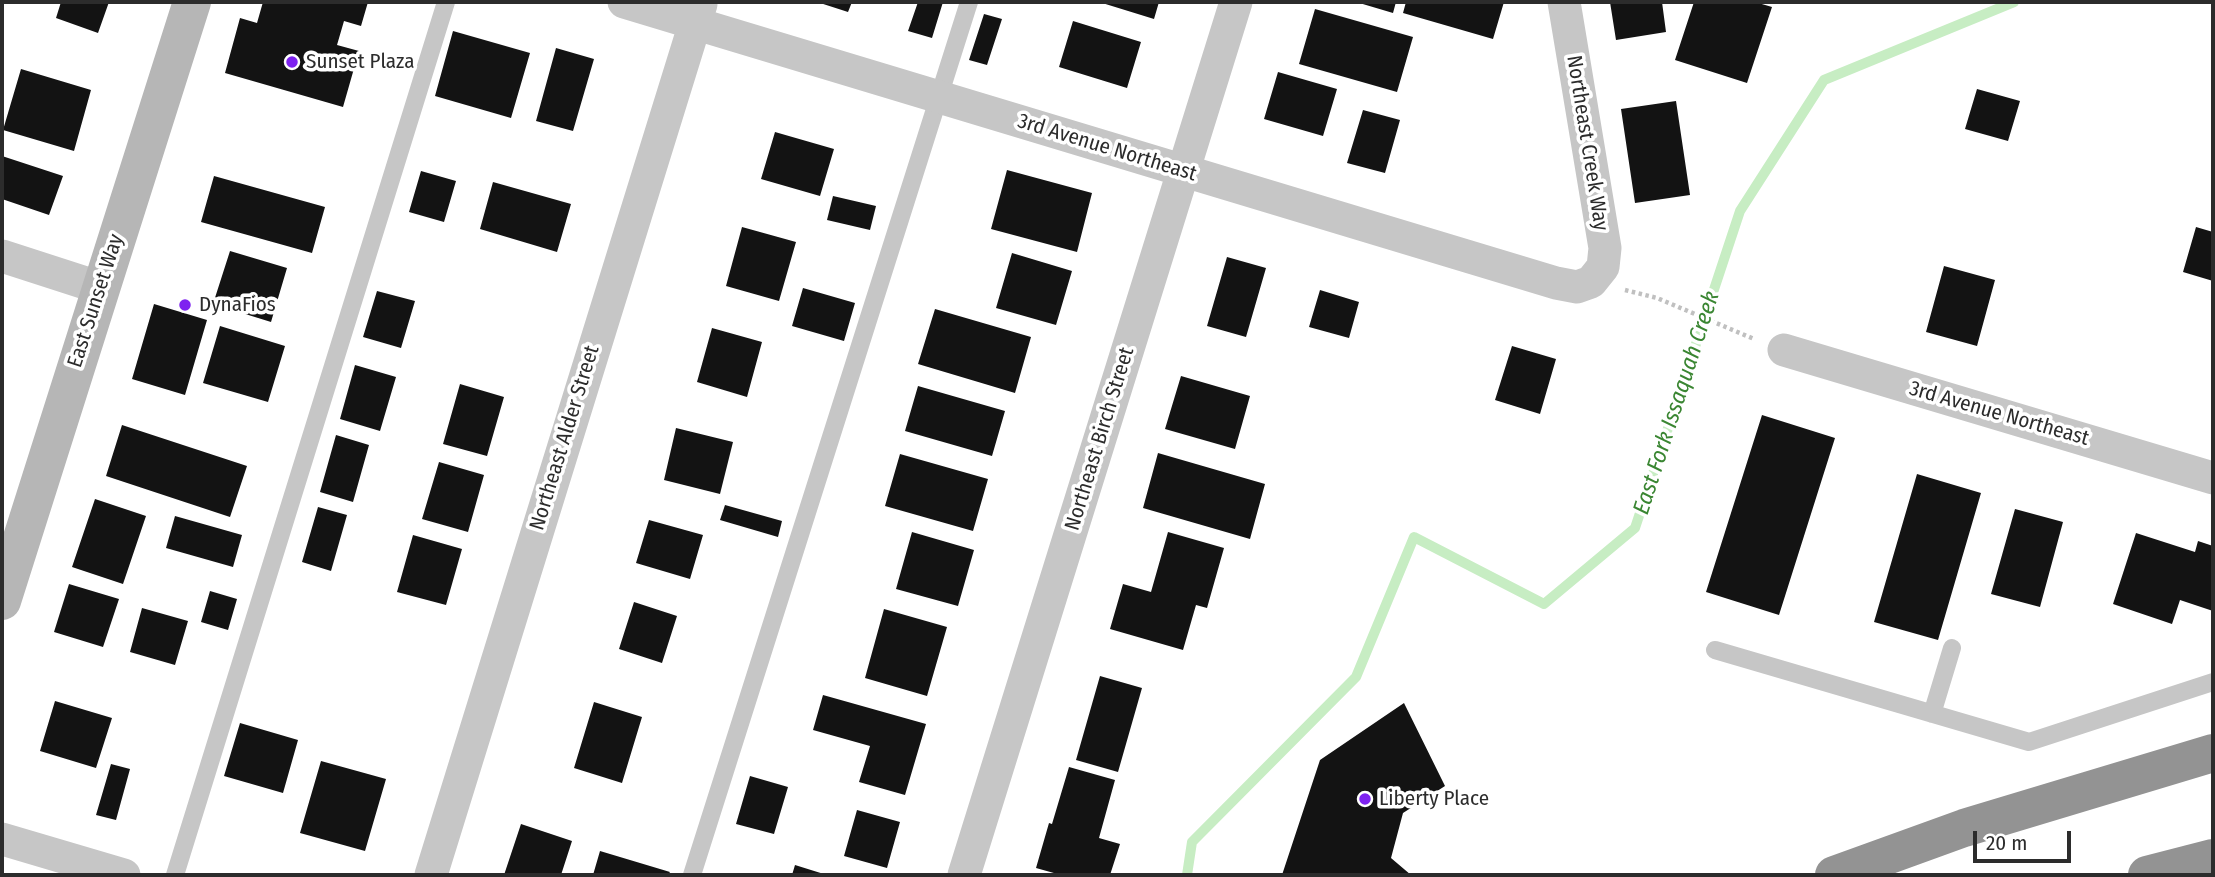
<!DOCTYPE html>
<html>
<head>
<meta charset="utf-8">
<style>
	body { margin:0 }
	#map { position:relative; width:2215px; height:877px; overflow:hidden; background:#fff; font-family:"Fira Sans Condensed",sans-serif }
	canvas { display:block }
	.frame { position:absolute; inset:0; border:4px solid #2c2c2c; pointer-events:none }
	.scale { position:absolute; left:1973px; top:831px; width:98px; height:32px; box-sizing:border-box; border:4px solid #2c2c2c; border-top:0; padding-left:9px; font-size:21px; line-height:24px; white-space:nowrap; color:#2c2c2c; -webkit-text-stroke:5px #fff; paint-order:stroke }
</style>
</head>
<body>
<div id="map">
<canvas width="2215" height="877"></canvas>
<div class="frame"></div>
<div class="scale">20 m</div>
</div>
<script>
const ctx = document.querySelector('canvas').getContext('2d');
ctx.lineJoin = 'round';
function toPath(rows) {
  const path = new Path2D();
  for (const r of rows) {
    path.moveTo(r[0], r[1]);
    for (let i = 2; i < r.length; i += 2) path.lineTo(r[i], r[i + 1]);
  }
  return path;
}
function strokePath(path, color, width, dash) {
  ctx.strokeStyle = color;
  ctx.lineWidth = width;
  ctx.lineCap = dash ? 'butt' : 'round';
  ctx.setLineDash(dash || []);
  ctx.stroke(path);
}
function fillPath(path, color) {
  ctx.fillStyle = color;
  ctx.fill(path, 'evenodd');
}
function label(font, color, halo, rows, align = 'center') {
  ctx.font = font + ' "Fira Sans Condensed",sans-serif';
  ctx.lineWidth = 7;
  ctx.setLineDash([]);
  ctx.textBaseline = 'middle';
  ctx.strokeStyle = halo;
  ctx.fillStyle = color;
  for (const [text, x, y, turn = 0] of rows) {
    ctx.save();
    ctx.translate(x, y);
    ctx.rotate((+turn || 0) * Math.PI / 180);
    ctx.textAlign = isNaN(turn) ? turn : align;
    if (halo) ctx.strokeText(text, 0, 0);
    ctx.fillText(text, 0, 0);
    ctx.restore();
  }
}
strokePath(toPath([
	[1187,875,1192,842,1356,677,1414,537,1544,604,1635,528,1740,211,1824,80,2014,2]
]), '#c7edc3', 10);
fillPath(toPath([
	[61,2,109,2,98,33,56,18],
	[263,2,368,2,361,26,344,21,337,45,359,51,343,107,225,73,240,18,257,23],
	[817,2,852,2,848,12],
	[918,2,943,2,932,38,908,31],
	[1099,2,1159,2,1154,19],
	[1356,2,1396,2,1393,13],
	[1406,2,1504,2,1493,39,1403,13],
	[1610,2,1662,2,1666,32,1616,40],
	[1694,2,1755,2,1772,7,1747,83,1675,60],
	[1315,9,1413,37,1397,92,1299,64],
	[984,14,1002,19,987,65,969,60],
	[1073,21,1141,42,1127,88,1059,67],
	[453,31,530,53,511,118,435,96],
	[556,48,594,59,573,131,536,121],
	[21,69,91,90,74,151,3,130],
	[1278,72,1337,89,1323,136,1264,119],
	[1977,89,2020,101,2008,141,1965,129],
	[1676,101,1690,195,1635,203,1621,109],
	[1363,110,1400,120,1385,173,1347,163],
	[775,132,834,149,820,196,761,179],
	[2,156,63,176,49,215,2,199],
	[1007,170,1092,193,1077,252,991,229],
	[421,171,456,181,444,222,409,212],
	[214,176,325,207,312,253,201,222],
	[493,182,571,204,557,252,480,229],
	[833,196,876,206,870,230,827,220],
	[742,227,796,242,779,301,726,286],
	[2196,227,2213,232,2213,281,2183,272],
	[230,251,287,268,271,322,213,304],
	[1012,253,1072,271,1056,325,996,308],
	[1227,257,1266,268,1246,337,1207,326],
	[1944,266,1995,280,1977,346,1926,332],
	[803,288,855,303,844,341,792,326],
	[1320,290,1359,302,1349,338,1309,327],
	[377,291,415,301,401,348,363,337],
	[154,304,207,320,185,395,132,379],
	[935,309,1031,337,1015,393,918,364],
	[220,326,285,346,268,402,203,383],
	[712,328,762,342,747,397,697,382],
	[1512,346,1556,359,1540,414,1495,400],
	[355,365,396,377,380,431,340,419],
	[1181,376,1250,396,1235,449,1165,429],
	[460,384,504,397,487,456,443,444],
	[918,386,1005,411,992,456,905,431],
	[1762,415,1835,438,1779,615,1706,592],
	[122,425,247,466,230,517,106,476],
	[676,428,733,442,720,494,664,480],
	[336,435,369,445,353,502,320,492],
	[1158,453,1265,484,1250,539,1143,508],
	[900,454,988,479,973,531,885,506],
	[439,462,484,475,468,532,422,519],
	[1917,474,1981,493,1938,640,1874,622],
	[95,499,146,516,123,584,72,567],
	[725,505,782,521,778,537,720,520],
	[318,507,347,515,331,571,302,562],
	[2015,509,2063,522,2040,607,1991,594],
	[175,516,242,535,233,567,166,548],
	[649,520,703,535,690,579,636,563],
	[912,532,974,550,958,606,896,589],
	[1168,532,1224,548,1207,608,1196,605,1183,650,1110,629,1123,584,1151,592],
	[2136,533,2195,552,2198,541,2213,546,2213,611,2180,600,2172,624,2113,604],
	[413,535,462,549,446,605,397,592],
	[69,584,119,599,103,647,54,632],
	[210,591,237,599,228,630,201,622],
	[634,602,677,616,662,663,619,649],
	[142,608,188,621,175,665,130,652],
	[884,609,947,627,927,696,865,678],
	[1100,676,1142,688,1118,772,1076,760],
	[823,695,926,724,905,795,859,782,870,746,813,730],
	[55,701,112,718,96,768,40,751],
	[594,702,642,717,622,783,574,768],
	[1404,703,1445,786,1403,813,1391,858,1411,875,1282,875,1320,760],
	[240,723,298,740,283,793,224,776],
	[321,761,386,779,365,851,300,833],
	[111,764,130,769,116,820,96,815],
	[1069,767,1115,780,1099,838,1120,844,1110,875,1061,875,1036,868,1049,823,1052,824],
	[750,776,788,787,774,834,736,824],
	[857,810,900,822,887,868,844,856],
	[521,824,572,841,561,875,504,875],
	[600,851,670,872,668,875,593,875],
	[795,865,827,875,792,875]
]), '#131313');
strokePath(toPath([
	[1625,290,1657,298,1754,339]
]), '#c0c0c0', 4.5, [3.5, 3.5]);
strokePath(toPath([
	[1715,650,2029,742,2213,682],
	[1932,714,1952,648],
	[175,875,446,2],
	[692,875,969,2]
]), '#c6c6c6', 18);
strokePath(toPath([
	[624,2,1556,283,1577,287,1591,282,1603,267,1605,248,1564,2],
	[2,256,101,288],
	[1784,350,2213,478],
	[2,839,124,875],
	[431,875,701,4],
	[964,875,1236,2]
]), '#c6c6c6', 33);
strokePath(toPath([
	[2,601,192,2]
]), '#b6b6b6', 38);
strokePath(toPath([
	[1834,875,1964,828,2213,753],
	[2147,875,2213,858]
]), '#939393', 38);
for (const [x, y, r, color] of [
	[292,62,7,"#7e22f0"],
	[185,305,7,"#7e22f0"],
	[1365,799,7,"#7e22f0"]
]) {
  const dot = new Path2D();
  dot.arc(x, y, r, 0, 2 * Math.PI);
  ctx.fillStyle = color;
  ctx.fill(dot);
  strokePath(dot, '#fff', 2.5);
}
label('21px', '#2c2c2c', '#fff', [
	["Sunset Plaza",306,62],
	["DynaFios",199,305],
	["Liberty Place",1379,799]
], 'left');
label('21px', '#2c2c2c', '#fff', [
	["Northeast Creek Way",1587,143,81],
	["3rd Avenue Northeast",1107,148,17],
	["East Sunset Way",96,301,-72],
	["3rd Avenue Northeast",1999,414,16],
	["Northeast Alder Street",565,438,-73],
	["Northeast Birch Street",1100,439,-73]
]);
label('italic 23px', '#3a8632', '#fff', [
	["East Fork Issaquah Creek",1677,403,-72]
]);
</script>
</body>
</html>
